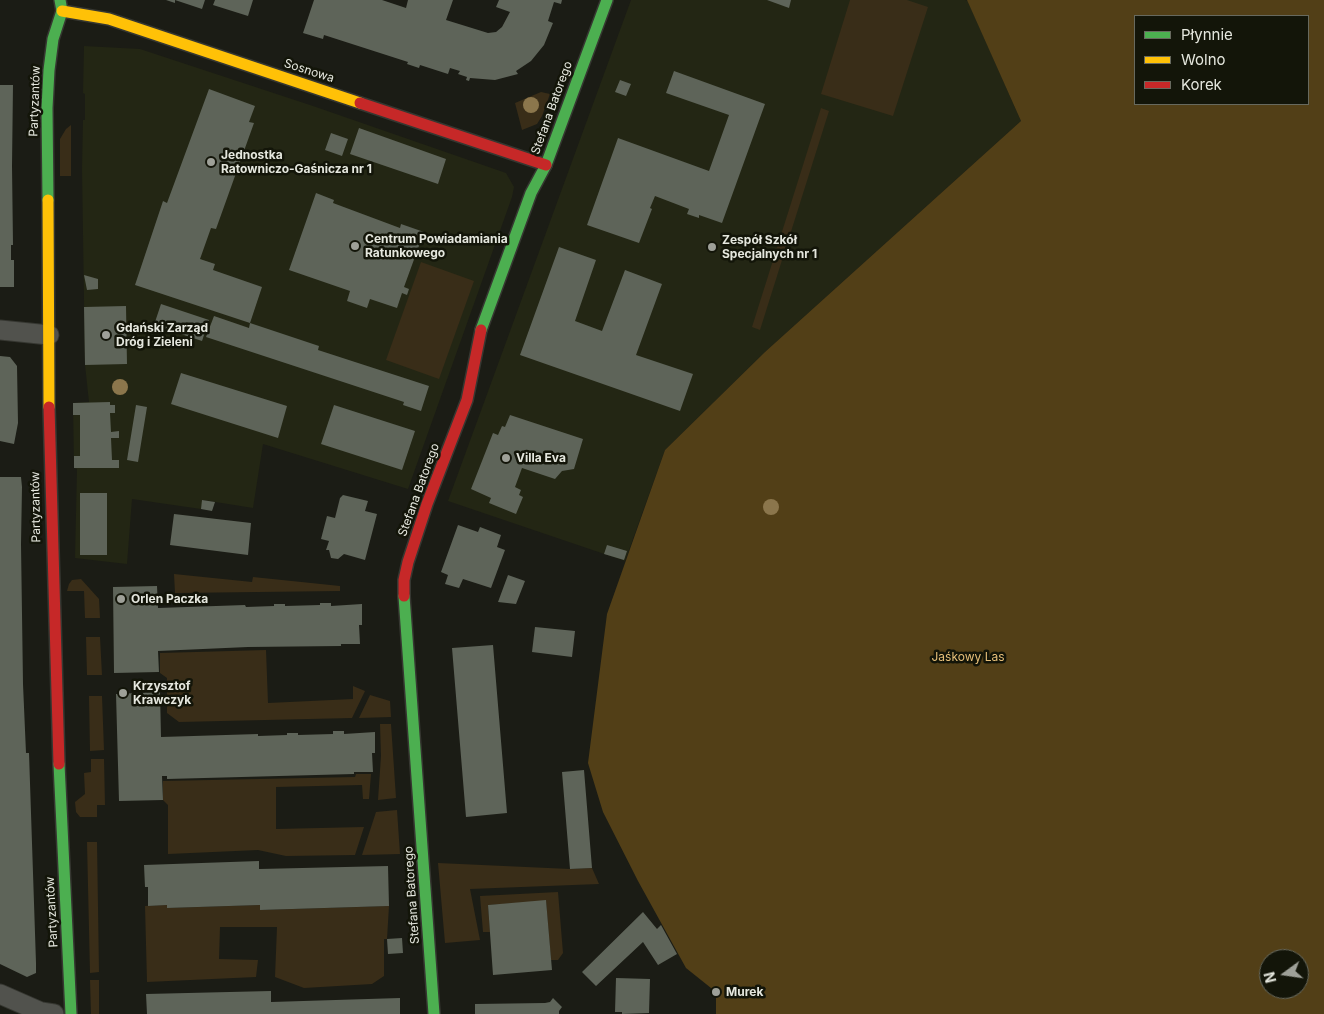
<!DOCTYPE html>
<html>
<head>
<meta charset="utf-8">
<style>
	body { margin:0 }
	#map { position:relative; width:1324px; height:1014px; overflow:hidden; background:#1b1c15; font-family:Inter,sans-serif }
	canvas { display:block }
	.legend { position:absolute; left:1134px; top:15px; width:175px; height:90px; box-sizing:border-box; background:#131509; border:1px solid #67695e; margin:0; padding:6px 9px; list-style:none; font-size:15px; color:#e5e7de }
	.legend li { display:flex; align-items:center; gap:10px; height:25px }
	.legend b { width:25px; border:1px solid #67695e }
	.north { position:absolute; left:1259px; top:949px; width:50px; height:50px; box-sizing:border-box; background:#131509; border:1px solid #67695e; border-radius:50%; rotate:256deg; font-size:14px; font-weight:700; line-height:20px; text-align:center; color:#e5e7de }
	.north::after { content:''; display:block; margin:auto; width:18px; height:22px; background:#9ea098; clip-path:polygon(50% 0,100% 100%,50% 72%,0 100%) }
</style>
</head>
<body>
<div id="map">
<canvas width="1324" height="1014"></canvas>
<ul class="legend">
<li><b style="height:6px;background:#4caf50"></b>Płynnie</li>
<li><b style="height:6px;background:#ffc107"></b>Wolno</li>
<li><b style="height:6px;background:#c62828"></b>Korek</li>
</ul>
<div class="north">N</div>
</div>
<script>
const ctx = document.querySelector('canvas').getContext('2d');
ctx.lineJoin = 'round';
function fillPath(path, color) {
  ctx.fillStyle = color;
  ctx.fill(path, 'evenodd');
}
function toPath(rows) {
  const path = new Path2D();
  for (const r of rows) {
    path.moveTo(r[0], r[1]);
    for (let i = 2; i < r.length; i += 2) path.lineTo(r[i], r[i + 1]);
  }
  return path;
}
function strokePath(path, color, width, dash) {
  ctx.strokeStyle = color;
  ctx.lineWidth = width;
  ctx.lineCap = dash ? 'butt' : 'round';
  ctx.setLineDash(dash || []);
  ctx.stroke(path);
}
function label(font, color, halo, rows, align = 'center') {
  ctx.font = font + ' Inter,sans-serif';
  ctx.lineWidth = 5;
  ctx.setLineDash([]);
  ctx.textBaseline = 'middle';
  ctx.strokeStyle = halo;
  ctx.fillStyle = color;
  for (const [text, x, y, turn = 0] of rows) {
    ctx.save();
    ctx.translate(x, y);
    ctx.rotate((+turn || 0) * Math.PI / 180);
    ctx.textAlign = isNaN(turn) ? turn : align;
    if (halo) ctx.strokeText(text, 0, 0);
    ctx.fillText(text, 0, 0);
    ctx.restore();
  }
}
fillPath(toPath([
	[631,0,965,0,968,1,1021,121,765,352,665,450,625,561,448,501],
	[84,46,140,49,313,106,506,173,514,187,512,197,408,489,263,444,253,508,203,500,201,509,132,499,127,564,75,558,77,469,74,468,73,403,89,402,85,365,82,169,83,120,85,120,85,94,83,93]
]), '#232614');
fillPath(toPath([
	[850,0,907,0,928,7,893,116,821,94],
	[541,92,550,94,542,116,537,124,522,130,515,103],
	[821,108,829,111,760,330,752,327],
	[71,125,71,176,60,176,60,139,66,129],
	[421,262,474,281,439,379,386,360],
	[174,574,252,582,253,577,340,586,340,591,175,593],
	[81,579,99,599,100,618,85,618,84,591,67,591,69,584,72,580],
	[86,637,100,637,102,675,87,675],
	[266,650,268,703,353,699,353,686,365,691,352,718,179,722,167,713,167,678,160,673,160,653],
	[370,695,390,701,391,717,359,718],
	[89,696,102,696,104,750,90,751],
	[380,724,391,724,396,798,378,800,381,756],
	[91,759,104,759,105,805,97,805,97,817,80,817,76,812,75,802,85,794,84,773,91,772],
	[356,774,371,774,369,799,363,799,362,785,276,787,276,829,364,827,355,855,286,856,258,850,168,854,168,805,163,800,163,781,355,777],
	[397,810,400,854,362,855,376,812],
	[97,842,99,972,90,973,87,842],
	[438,863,570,869,592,868,599,884,470,889,480,940,445,943],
	[558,892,563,953,558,960,551,960,546,901,488,905,490,932,483,932,480,896],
	[167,905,167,908,260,905,261,910,389,906,387,939,384,939,384,976,372,984,304,988,275,977,277,927,220,927,219,959,258,960,256,977,147,982,145,906],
	[90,980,99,980,99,1014,91,1014]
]), '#392d18');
fillPath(toPath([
	[967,0,1324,0,1324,1014,716,1014,716,992,686,968,638,881,603,812,588,763,607,614,665,450,765,352,1021,121],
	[1135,16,1308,16,1308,104,1135,104],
	[1269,959,1299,959,1299,989,1269,989]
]), '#523f17');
fillPath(toPath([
	[166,0,205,0,202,9,175,0,175,3],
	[215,0,253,0,248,16,213,5],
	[314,0,382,0,406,8,408,0,453,0,446,20,488,33,496,32,502,27,510,12,496,7,499,0,562,0,561,4,554,2,548,21,553,23,544,45,531,61,516,71,518,74,495,80,470,78,469,81,466,80,467,77,458,74,460,71,450,68,448,74,420,65,419,68,407,64,408,62,324,35,323,39,303,33],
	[767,0,791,0,789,8],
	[674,71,765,104,722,223,699,215,699,218,687,214,689,209,655,196,650,208,652,209,639,243,587,225,618,138,709,171,729,115,666,93],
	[620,80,631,84,626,96,615,92],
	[0,85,13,85,12,166,13,245,11,245,11,260,14,260,14,287,0,287],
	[209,89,255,106,249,122,254,123,216,229,211,228,200,259,215,264,213,270,262,287,250,323,135,285,163,201,167,203],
	[359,128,446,159,438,184,350,154],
	[331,133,348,139,342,156,325,150],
	[316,193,334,200,333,203,400,228,401,224,424,232,404,287,409,289,407,295,402,293,397,308,370,299,367,308,347,301,350,291,289,270],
	[559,247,596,260,575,321,602,331,625,270,662,284,636,355,693,374,680,411,520,355],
	[84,275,98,279,98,289,87,290],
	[161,304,209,320,202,341,154,325],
	[126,306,127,364,85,365,84,307],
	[214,316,249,328,250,323,319,346,318,350,429,386,421,411,403,405,404,402,206,337],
	[0,356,10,357,17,366,18,423,14,444,0,441],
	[181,373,287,406,278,438,171,404],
	[110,402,110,405,115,405,115,413,110,413,111,432,119,431,119,438,111,438,112,460,119,460,119,468,74,468,74,456,80,456,80,415,73,415,73,403],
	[136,405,147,407,138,462,127,460],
	[334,405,415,431,402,470,321,444],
	[510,415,583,439,574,469,562,471,555,479,522,468,515,487,521,490,519,495,523,497,516,514,489,503,491,498,471,489,493,433,498,435,502,426,505,427],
	[0,477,21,477,22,487,21,544,23,684,26,753,29,753,36,963,36,973,27,977,0,964],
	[80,493,107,493,107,555,80,555],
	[343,495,368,501,365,511,377,514,365,560,344,554,338,559,331,558,329,550,326,550,329,541,321,539,327,516,335,518,340,498],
	[202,500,215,502,212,511,201,509],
	[174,514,251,523,248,555,170,545],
	[458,525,478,532,480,527,501,535,497,547,505,550,491,588,463,579,459,588,445,584,448,575,441,572],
	[607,545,627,551,624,560,604,554],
	[508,575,525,581,516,604,498,602],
	[157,586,158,608,245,605,246,607,274,606,274,604,285,604,285,606,320,605,320,603,331,603,331,606,362,604,362,625,359,625,360,644,341,644,341,646,248,647,158,651,159,672,114,673,113,587],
	[535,627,575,631,572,657,532,652],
	[493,645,507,813,466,817,452,648],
	[160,692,161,737,258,734,258,736,287,735,287,733,298,733,298,735,333,734,333,731,344,731,344,734,375,732,375,753,372,753,373,772,354,772,354,774,167,779,167,776,162,776,163,800,119,801,116,694],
	[584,770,592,868,570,869,562,772],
	[259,861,259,869,388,866,389,906,260,910,260,905,167,908,167,905,148,906,148,887,145,887,144,865],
	[546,900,552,970,493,975,488,905],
	[643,912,657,929,661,925,677,954,658,965,643,942,596,986,582,972],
	[402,938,403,953,388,954,387,939],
	[616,978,650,979,649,1013,622,1014,622,1012,615,1012],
	[271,991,271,1002,400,998,400,1014,147,1014,146,994],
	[553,998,562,1007,559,1011,559,1014,475,1014,475,1004,545,1003,550,1002]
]), '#5e6459');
const street = toPath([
	[0,330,49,335],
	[0,994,41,1012,54,1014]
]);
const fast = toPath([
	[48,200,47,108,49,70,53,39,62,11,60,0],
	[481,330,531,193,546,165,607,0],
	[404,596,434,1014],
	[59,764,71,1014]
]);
const slow = toPath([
	[62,11,109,19,360,103],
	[48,200,49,407]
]);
const jam = toPath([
	[360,103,546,165],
	[49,407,59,764],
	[404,596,404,580,408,562,427,504,467,400,481,330]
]);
strokePath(street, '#363731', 21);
strokePath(fast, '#363731', 14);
strokePath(slow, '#363731', 14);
strokePath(jam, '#363731', 14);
strokePath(street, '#51524d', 19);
strokePath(fast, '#4caf50', 11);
strokePath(slow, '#ffc107', 11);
strokePath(jam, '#c62828', 11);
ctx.fillStyle = '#8b764c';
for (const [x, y] of [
	[531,105],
	[120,387],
	[771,507]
]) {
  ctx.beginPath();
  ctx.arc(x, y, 8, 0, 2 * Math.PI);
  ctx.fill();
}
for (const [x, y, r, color] of [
	[211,162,5,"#9ea098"],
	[355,246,5,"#9ea098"],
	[712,247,5,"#9ea098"],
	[106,335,5,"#9ea098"],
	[506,458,5,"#9ea098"],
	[121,599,5,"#9ea098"],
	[123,693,5,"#9ea098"],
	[716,992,5,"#9ea098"]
]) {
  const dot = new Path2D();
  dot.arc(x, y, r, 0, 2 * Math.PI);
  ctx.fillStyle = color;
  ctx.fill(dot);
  strokePath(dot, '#131509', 2);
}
label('12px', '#e5e7de', '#131509', [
	["Sosnowa",309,71,18],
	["Partyzantów",35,101,-88],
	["Stefana Batorego",552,108,-70],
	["Stefana Batorego",419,490,-70],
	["Partyzantów",36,507,-91],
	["Stefana Batorego",412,895,-94],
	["Partyzantów",52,912,-93]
]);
label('bold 12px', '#e5e7de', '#131509', [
	["Jednostka",221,155],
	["Ratowniczo-Gaśnicza nr 1",221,169],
	["Centrum Powiadamiania",365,239],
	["Ratunkowego",365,253],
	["Zespół Szkół",722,240],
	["Specjalnych nr 1",722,254],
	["Gdański Zarząd",116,328],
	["Dróg i Zieleni",116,342],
	["Villa Eva",516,458],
	["Orlen Paczka",131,599],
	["Krzysztof",133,686],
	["Krawczyk",133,700],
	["Murek",726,992]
], 'left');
label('12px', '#e6bf79', '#131509', [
	["Jaśkowy Las",968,657]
]);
</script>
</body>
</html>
